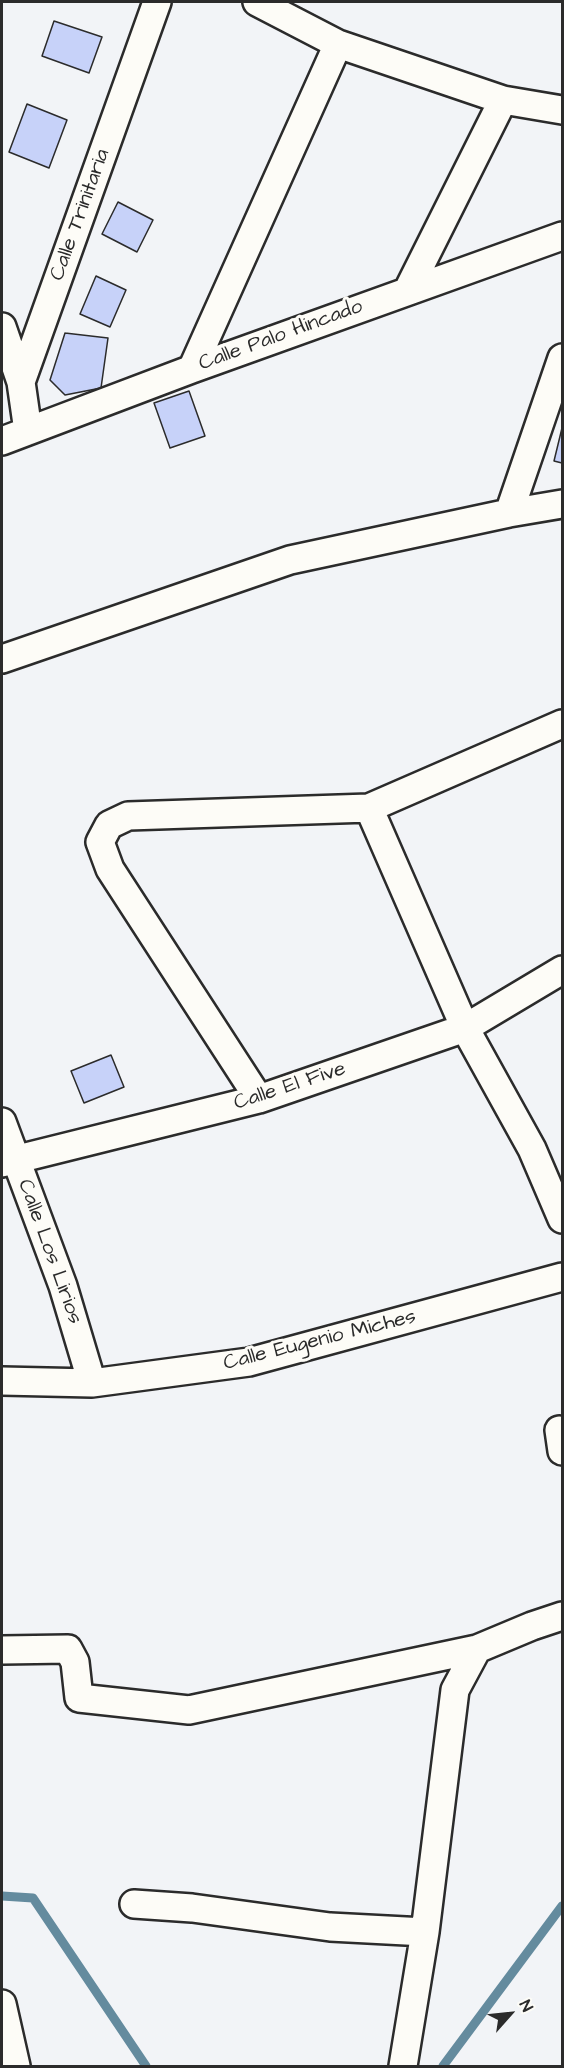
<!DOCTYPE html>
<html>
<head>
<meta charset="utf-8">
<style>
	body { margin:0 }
	#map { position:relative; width:564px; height:2068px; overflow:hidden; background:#f2f4f7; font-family:"Architects Daughter",sans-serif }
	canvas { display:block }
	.frame { position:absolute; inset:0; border:3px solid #2b2b2b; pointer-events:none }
	.north { position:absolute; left:480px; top:1984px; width:60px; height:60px; -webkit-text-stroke:4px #fdfcf7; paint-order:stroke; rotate:63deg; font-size:16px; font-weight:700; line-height:24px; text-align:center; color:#2b2b2b }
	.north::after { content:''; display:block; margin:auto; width:21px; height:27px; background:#2b2b2b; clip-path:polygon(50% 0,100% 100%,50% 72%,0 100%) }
</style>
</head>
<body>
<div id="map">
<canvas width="564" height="2068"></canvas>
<div class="frame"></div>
<div class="north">N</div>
</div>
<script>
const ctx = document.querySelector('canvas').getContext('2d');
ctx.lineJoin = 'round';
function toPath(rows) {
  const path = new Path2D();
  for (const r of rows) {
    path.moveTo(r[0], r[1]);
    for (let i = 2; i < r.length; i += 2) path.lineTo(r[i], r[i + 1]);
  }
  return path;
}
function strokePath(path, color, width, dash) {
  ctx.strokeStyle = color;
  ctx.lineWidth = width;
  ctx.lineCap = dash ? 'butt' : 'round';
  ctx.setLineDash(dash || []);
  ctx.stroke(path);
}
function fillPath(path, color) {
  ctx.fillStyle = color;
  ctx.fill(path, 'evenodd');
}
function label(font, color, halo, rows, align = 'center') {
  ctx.font = font + ' "Architects Daughter",sans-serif';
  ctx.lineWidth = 6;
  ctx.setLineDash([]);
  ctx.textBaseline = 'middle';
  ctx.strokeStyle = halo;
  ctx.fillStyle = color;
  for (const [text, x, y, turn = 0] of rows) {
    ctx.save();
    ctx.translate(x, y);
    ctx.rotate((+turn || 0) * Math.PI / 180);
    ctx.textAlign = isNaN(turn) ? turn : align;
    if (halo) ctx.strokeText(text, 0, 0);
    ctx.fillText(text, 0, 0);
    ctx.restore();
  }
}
strokePath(toPath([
	[2,1896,33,1898,146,2066],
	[443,2066,562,1906]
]), '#648b9e', 9);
const building = toPath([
	[54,21,102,37,89,73,42,56,54,21],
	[27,104,67,120,49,168,9,152,27,104],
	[118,202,153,220,137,252,102,234,118,202],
	[96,276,126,290,110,327,80,314,96,276],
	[65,333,108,338,101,388,65,395,50,380,65,333],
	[189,391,205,436,170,448,154,403,189,391],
	[562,428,562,463,554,461,562,428],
	[111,1055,124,1087,84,1103,71,1071,111,1055]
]);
fillPath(building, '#c7d2f9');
strokePath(building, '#2b2b2b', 1.5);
const minor = toPath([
	[257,2,338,44,503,100,562,110],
	[408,290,503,100],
	[2,327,21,382],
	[192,369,338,44],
	[28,431,21,382,157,2],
	[2,441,192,369,562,236],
	[509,513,562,358],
	[2,659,290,560,509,513,562,504],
	[562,724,369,808,465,1028,532,1149,562,1219],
	[259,1099,110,869,100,842,109,825,128,816,369,808],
	[2,1122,63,1286,92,1383],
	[2,1163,259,1099,465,1028,562,970],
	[2,1381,92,1383,249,1362,562,1277],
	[559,1430,562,1451],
	[2,1650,68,1649,75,1662,79,1698,189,1710,477,1649],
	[134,1904,192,1908,330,1927,425,1932],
	[2,2004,16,2066],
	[403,2066,425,1932,455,1690,477,1649,532,1626,562,1616]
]);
strokePath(minor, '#2b2b2b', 32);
strokePath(minor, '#fdfcf7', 27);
label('21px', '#2b2b2b', '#fdfcf7', [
	["Calle Trinitaria",81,215,-70],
	["Calle Palo Hincado",281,336,-20],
	["Calle El Five",290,1087,-18],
	["Calle Los Lirios",49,1252,70],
	["Calle Eugenio Miches",320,1341,-14]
]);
</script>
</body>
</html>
